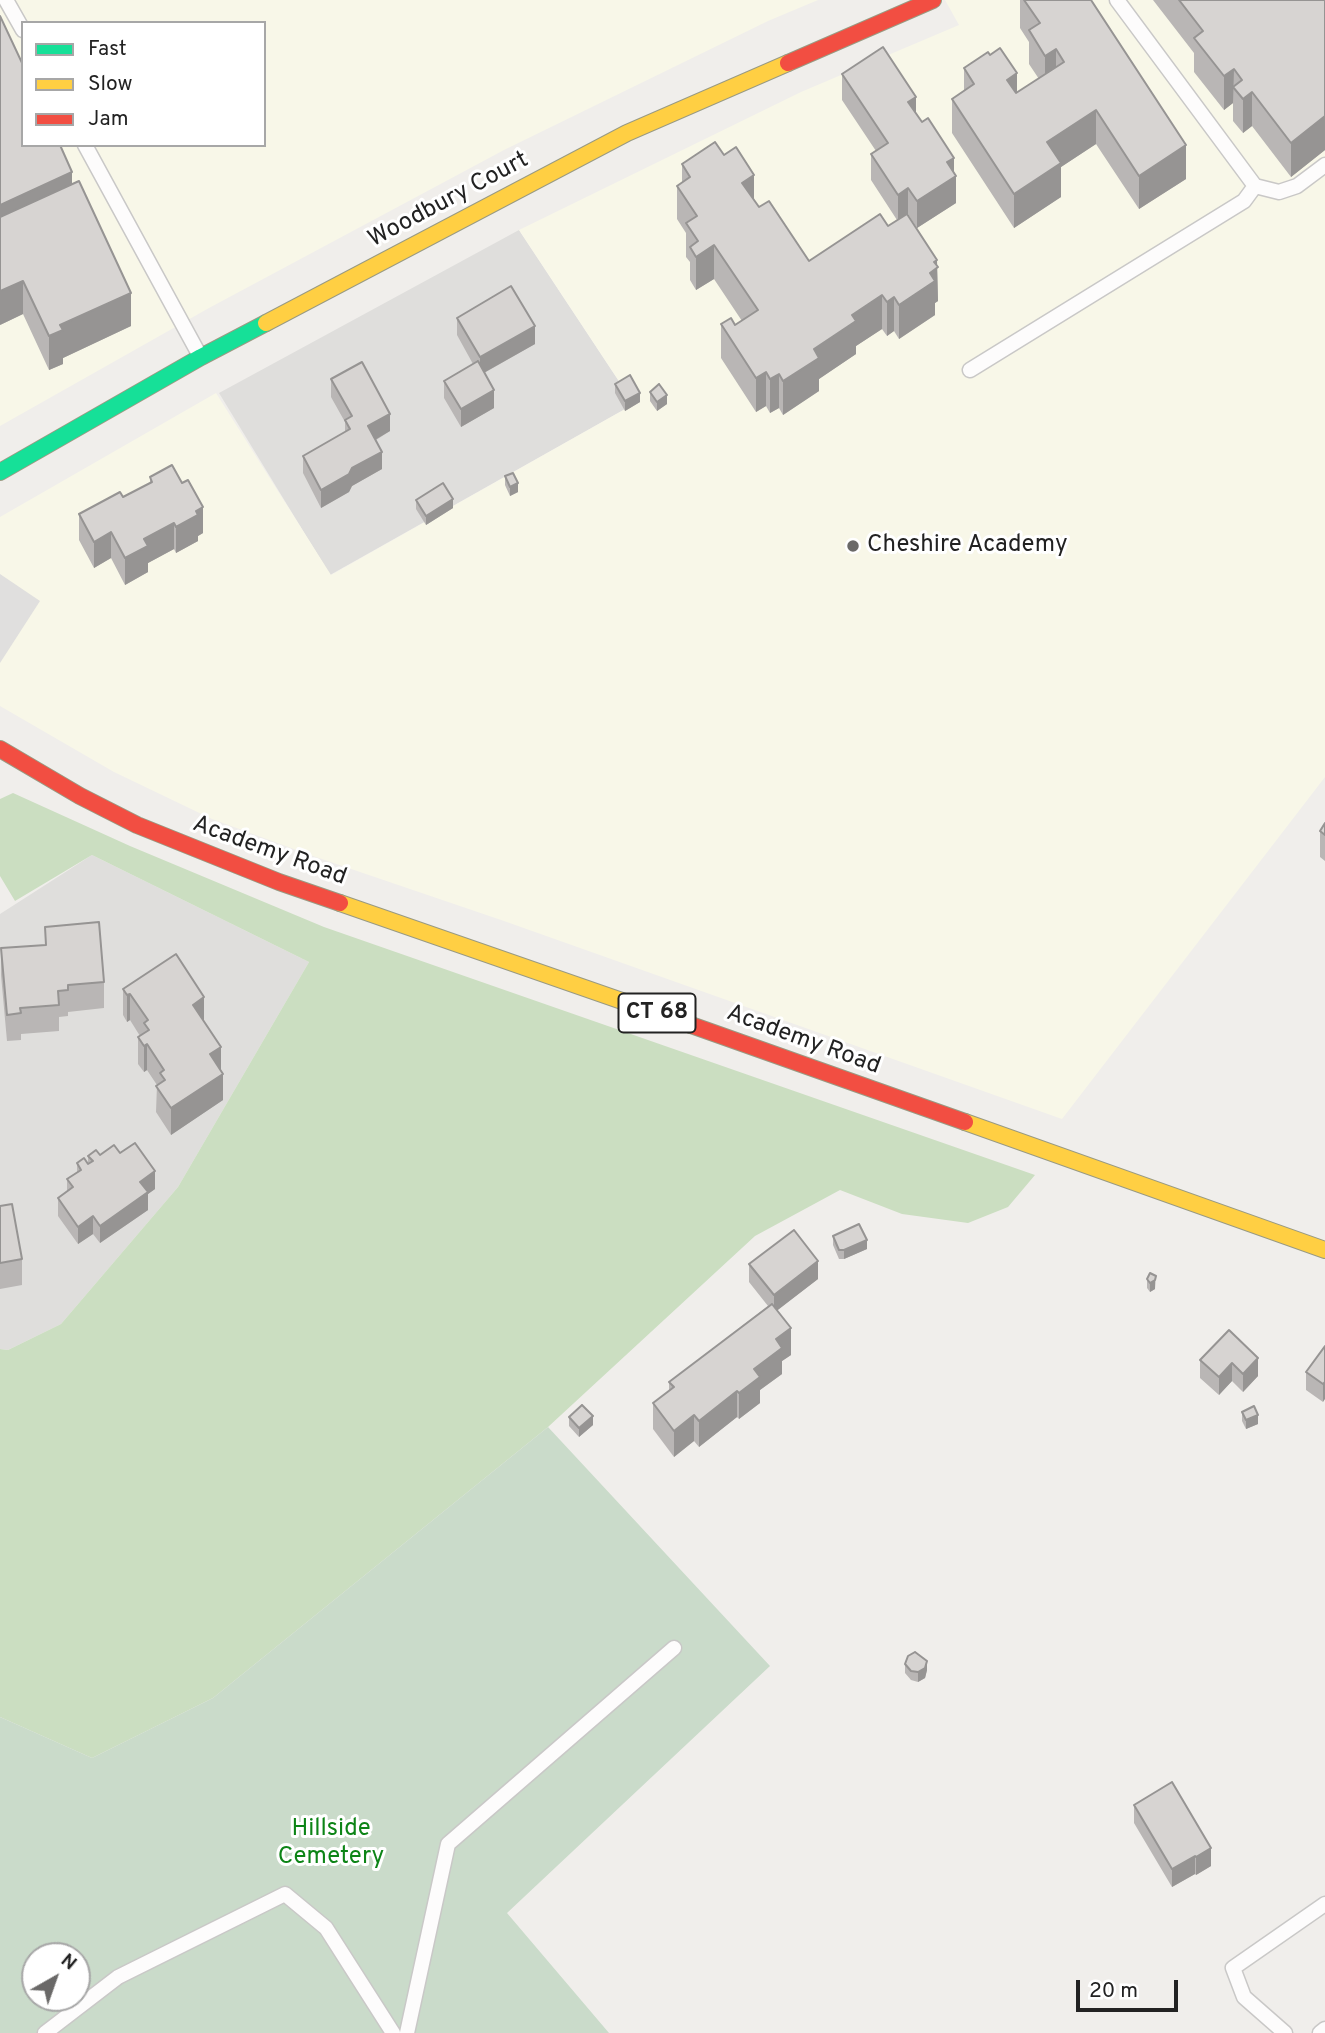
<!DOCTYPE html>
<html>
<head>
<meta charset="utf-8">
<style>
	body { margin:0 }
	#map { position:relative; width:1325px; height:2033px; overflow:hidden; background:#f0eeeb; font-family:Overpass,sans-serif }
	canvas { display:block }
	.legend { position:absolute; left:21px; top:21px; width:245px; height:126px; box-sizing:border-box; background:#fff; border:2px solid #a7a7a7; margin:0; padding:9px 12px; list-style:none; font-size:21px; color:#222 }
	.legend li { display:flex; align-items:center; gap:14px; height:35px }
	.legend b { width:35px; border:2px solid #a7a7a7 }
	.north { position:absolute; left:21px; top:1942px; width:70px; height:70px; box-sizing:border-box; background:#fff; border:2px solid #a7a7a7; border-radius:50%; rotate:40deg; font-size:19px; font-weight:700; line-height:28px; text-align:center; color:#222 }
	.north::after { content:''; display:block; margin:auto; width:24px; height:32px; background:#6a6968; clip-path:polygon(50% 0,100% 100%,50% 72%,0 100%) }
	.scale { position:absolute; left:1076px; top:1980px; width:102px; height:32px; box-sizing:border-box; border:4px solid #222; border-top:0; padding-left:9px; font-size:21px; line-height:24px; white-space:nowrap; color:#222; -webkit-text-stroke:5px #fff; paint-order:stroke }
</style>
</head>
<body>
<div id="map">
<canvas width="1325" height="2033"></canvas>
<ul class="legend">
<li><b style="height:9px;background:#16e098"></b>Fast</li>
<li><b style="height:9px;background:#ffcf43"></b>Slow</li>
<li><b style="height:9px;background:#f24e42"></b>Jam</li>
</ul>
<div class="north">N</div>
<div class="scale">20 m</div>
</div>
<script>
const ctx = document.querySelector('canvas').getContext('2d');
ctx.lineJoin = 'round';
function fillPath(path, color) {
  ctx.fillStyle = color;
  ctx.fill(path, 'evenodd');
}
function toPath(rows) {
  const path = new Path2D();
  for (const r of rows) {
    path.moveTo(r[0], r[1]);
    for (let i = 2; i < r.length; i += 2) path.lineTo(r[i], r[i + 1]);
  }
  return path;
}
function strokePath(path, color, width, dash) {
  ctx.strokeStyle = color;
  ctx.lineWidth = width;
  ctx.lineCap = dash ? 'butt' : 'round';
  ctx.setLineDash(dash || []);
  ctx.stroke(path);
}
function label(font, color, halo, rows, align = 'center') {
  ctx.font = font + ' Overpass,sans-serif';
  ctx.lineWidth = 6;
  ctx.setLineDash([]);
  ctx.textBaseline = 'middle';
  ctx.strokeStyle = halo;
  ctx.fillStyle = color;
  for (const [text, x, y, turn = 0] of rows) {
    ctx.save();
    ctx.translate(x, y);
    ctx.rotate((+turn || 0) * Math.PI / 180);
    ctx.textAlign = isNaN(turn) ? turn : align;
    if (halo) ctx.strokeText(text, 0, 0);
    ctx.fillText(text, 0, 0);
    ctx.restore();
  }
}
fillPath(toPath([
	[519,230,634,404,330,575,219,393],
	[92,855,309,962,178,1187,61,1324,8,1350,0,1349,0,914]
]), '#dfdedc');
fillPath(toPath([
	[0,0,818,0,768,21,504,150,209,308,0,426],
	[23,23,264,23,264,145,23,145],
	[945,0,1325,0,1325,777,1062,1119,504,921,313,856,212,819,114,772,0,706,0,517,216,393,331,575,634,404,519,230,801,92,959,25]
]), '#f8f7e8');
fillPath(toPath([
	[13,793,130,846,324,927,1035,1175,1008,1207,968,1223,902,1214,840,1190,755,1236,548,1427,213,1698,92,1758,0,1717,0,1349,8,1350,61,1324,178,1187,309,962,92,855,15,901,0,876,0,799]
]), '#cbdec1');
fillPath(toPath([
	[548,1427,770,1666,507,1913,609,2033,0,2033,0,1717,92,1758,213,1698],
	[35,1956,77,1956,77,1998,35,1998]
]), '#cadbca');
fillPath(toPath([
	[0,574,40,601,0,663]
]), '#e0dfde');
const lane = toPath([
	[6,0,23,30],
	[85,145,200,356],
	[1255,186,1279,192,1297,186,1325,165],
	[970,370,1244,201,1255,186,1117,0],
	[45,2033,118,1977,285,1894,326,1928,393,2033],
	[407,2033,448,1844,674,1648],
	[1285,2033,1244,1997,1233,1968,1325,1904],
	[1320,2033,1325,2029]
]);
const fast = toPath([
	[0,472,201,357,266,323]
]);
const slow = toPath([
	[266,323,627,133,788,63],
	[340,903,691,1025],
	[965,1122,1325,1250]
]);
const jam = toPath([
	[788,63,933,0],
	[0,749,80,796,137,825,279,882,340,903],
	[691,1025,965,1122]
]);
strokePath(lane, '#c9c8c7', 17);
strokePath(fast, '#999a82', 18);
strokePath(slow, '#999a82', 18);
strokePath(jam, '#999a82', 18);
strokePath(lane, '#fdfcfc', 14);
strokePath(fast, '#16e098', 16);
strokePath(slow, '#ffcf43', 16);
strokePath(jam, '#f24e42', 16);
fillPath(toPath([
	[1020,0,1091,0,1186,179,1139,209,1096,144,1061,167,1061,197,1014,228,952,133,952,99,964,91,964,68,990,55,1017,93,1039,79,1029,64,1029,42,1020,28],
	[1153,0,1325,0,1325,150,1291,177,1252,126,1243,133,1233,121,1233,103,1224,110,1194,72,1194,53],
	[842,74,916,114,954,174,956,203,917,228,908,214,907,215,937,267,938,301,935,303,935,315,899,339,894,331,887,336,882,329,856,346,856,354,819,379,819,391,783,415,779,408,770,413,766,406,756,412,721,358,721,324,735,325,742,321,714,279,696,290,690,280,690,262,686,257,686,233,677,219,677,186,682,182,682,164,754,201,759,207,809,261,888,226,897,220,871,180,871,154,876,151,842,100],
	[72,184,131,326,63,358,63,364,49,370,23,314,0,325],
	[457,318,535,344,484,373,494,408,461,427,444,398,444,381,473,364,457,335],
	[331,379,390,431,376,440,382,469,352,486,349,492,321,508,303,473,303,456,345,432,345,422,331,397],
	[615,384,640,402,625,411,615,393],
	[650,392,667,404,657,411,650,401],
	[505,476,518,492,510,496,505,485],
	[150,477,203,533,198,536,198,541,176,553,174,549,148,563,148,572,125,585,111,558,94,568,79,540,79,514,123,497,150,483],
	[416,500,453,508,426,525,416,509],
	[1325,823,1325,861,1320,857,1320,831],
	[45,927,104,982,104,1008,68,1012,68,1016,59,1017,59,1031,21,1034,21,1040,7,1041,1,975,1,948,45,945],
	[123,989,204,1023,221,1070,223,1100,171,1135,156,1112,157,1085,147,1070,144,1072,138,1064,138,1037,140,1036,130,1020,127,1022,123,1015],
	[120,1153,155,1189,148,1194,148,1210,100,1243,93,1234,78,1244,58,1216,58,1198,67,1191,67,1179,77,1172,77,1163,88,1164,88,1156],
	[0,1206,22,1259,22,1285,0,1289],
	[833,1236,867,1249,844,1259,839,1259,833,1245],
	[749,1264,818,1279,777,1310,791,1355,782,1361,782,1374,760,1390,760,1403,739,1419,737,1417,699,1447,694,1441,674,1457,653,1429,653,1403,669,1391,669,1382,768,1306,749,1282],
	[1156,1276,1155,1289,1150,1292,1147,1288,1147,1279],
	[1229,1330,1258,1376,1243,1392,1232,1381,1219,1395,1200,1378,1200,1360],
	[1325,1346,1323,1402,1306,1390,1306,1372],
	[1242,1412,1258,1424,1246,1429,1242,1421],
	[569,1417,593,1425,579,1437,569,1426],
	[905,1664,927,1670,925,1678,918,1682,911,1680,905,1673],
	[1134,1805,1211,1866,1196,1875,1195,1874,1172,1887,1134,1823]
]), '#b9b6b5');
fillPath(toPath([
	[1056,49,1056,83,1045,89,1045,56],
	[1234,69,1233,103,1224,110,1224,76],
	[1017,73,1017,107,1007,80],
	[1252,92,1252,126,1243,133,1243,99],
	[916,97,916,123,908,102],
	[1096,110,1096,144,1061,167,1061,197,1014,228,1014,194,1047,142],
	[1325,116,1325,150,1291,177,1291,143],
	[1186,145,1186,179,1139,209,1139,176],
	[954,158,954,177,956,176,956,203,917,228,917,201,947,162],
	[72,172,72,205,0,238,0,205],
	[754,175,754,209,742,183],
	[908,188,908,214,898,221,898,195],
	[714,245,714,279,696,290,696,257],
	[937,260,938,301,935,303,935,315,899,339,899,305,930,273,934,262],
	[23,281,23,314,0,325,0,291],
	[131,293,131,326,63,358,63,364,49,370,49,336,60,325],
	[882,295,882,329,856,346,856,354,819,379,819,391,783,415,783,381,814,349,852,315],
	[894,297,894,331,887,336,887,302],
	[535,326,535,344,480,375,480,357],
	[766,372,766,406,756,412,756,378],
	[779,374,779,408,770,413,770,379],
	[494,390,494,408,461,427,461,409],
	[640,393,640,402,625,411,625,401],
	[667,395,667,404,657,411,657,402],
	[390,414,390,431,368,444,368,426],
	[382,452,382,469,352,486,349,492,321,508,321,490,352,468],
	[518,483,518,492,510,496,510,487],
	[453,499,453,508,426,525,426,516],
	[203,507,203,533,198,536,198,541,176,553,176,527,196,511],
	[174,523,174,549,148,563,148,572,125,585,125,558,144,539],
	[111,532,111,558,94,568,94,542],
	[130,994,130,1020,127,1022,127,995],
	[204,997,204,1023,193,1005],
	[147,1044,147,1070,144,1072,144,1046],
	[221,1047,221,1073,210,1054],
	[223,1074,223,1100,171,1135,171,1108],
	[155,1171,155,1189,148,1194,148,1210,100,1243,100,1226,140,1182],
	[93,1216,93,1234,78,1244,78,1227],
	[867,1240,867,1249,844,1259,844,1250],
	[818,1261,818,1279,774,1313,774,1295],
	[1155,1280,1155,1289,1150,1292,1150,1283],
	[791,1328,791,1355,782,1361,782,1374,760,1390,760,1403,739,1419,739,1393,754,1369,776,1339],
	[1258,1358,1258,1376,1243,1392,1243,1374],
	[1232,1363,1232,1381,1219,1395,1219,1377],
	[1325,1382,1325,1399,1323,1402,1323,1384],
	[737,1391,737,1417,699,1447,699,1421],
	[694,1415,694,1441,674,1457,674,1431],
	[1258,1415,1258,1424,1246,1429,1246,1420],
	[593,1416,593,1425,579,1437,579,1428],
	[927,1661,927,1670,925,1678,918,1682,918,1672],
	[1211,1848,1211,1866,1196,1875,1196,1857],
	[1195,1856,1195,1874,1172,1887,1172,1869]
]), '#969493');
const building = toPath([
	[1024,0,1091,0,1186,145,1139,176,1096,110,1047,142,1061,163,1014,194,952,99,974,84,964,68,988,52,990,55,1000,48,1017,73,1007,80,1016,93,1064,62,1056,49,1045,56,1029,30,1040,23,1024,0],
	[1179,0,1325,0,1325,116,1291,143,1252,92,1243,99,1233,87,1242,80,1234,69,1224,76,1194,38,1203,31,1179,0],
	[0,16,23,65,23,145,60,145,72,172,0,205,0,16],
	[883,47,916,97,908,102,922,122,928,118,954,158,947,162,956,176,917,201,908,188,898,195,871,154,888,143,842,74,883,47],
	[715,142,724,155,736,147,754,175,742,183,759,207,769,201,809,261,880,214,888,226,907,214,937,260,934,262,938,267,930,273,935,281,899,305,894,297,887,302,882,295,852,315,856,321,814,349,819,358,783,381,779,374,770,379,766,372,756,378,721,324,731,318,735,325,758,310,714,245,696,257,690,247,698,241,686,223,697,216,677,186,690,177,682,164,715,142],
	[79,181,131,293,60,325,63,330,49,336,23,281,0,291,0,217,79,181],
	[511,286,535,326,480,357,457,318,511,286],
	[478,361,494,390,461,409,444,381,478,361],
	[362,362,390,414,368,426,382,452,352,468,349,474,321,490,303,456,350,429,345,420,352,416,331,379,362,362],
	[630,375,640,393,625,401,615,384,630,375],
	[659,384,667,395,657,402,650,392,659,384],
	[172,465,182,483,188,480,203,507,196,511,198,515,176,527,174,523,144,539,148,546,125,558,111,532,94,542,79,514,120,492,123,497,152,482,150,477,172,465],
	[513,473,518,483,510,487,505,476,513,473],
	[443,483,453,499,426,516,416,500,443,483],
	[1325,823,1325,835,1320,831,1325,823],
	[99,922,104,982,68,985,68,990,58,991,59,1005,20,1008,21,1013,7,1015,1,948,46,945,45,927,99,922],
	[176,954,204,997,193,1005,221,1047,210,1054,223,1074,171,1108,156,1086,165,1080,160,1073,164,1070,147,1044,144,1046,138,1037,149,1030,144,1023,148,1020,130,994,127,995,123,989,176,954],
	[135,1143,155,1171,140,1182,148,1192,100,1226,93,1216,78,1227,58,1198,73,1187,67,1179,81,1170,77,1163,84,1158,88,1164,93,1161,88,1156,96,1150,100,1155,114,1145,120,1153,135,1143],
	[12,1204,22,1259,0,1263,0,1206,12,1204],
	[859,1224,867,1240,844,1250,839,1250,833,1236,859,1224],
	[794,1230,818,1261,774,1295,749,1264,794,1230],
	[1150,1273,1156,1276,1155,1280,1150,1283,1147,1279,1150,1273],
	[772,1304,791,1328,776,1339,782,1348,754,1369,760,1377,739,1393,737,1391,699,1421,694,1415,674,1431,653,1403,674,1387,669,1382,772,1304],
	[1229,1330,1258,1358,1243,1374,1232,1363,1219,1377,1200,1360,1229,1330],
	[1325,1346,1325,1382,1323,1384,1306,1372,1325,1346],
	[582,1405,593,1416,579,1428,569,1417,582,1405],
	[1254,1406,1258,1415,1246,1420,1242,1412,1254,1406],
	[915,1652,927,1661,925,1668,918,1672,911,1671,905,1664,908,1656,915,1652],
	[1172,1782,1211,1848,1196,1857,1195,1856,1172,1869,1134,1805,1172,1782]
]);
fillPath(building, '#d7d4d2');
strokePath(building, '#969493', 2);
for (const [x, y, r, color] of [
	[853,546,7,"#6a6968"]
]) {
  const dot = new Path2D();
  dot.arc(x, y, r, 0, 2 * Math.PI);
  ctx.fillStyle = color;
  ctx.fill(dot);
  strokePath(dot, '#fff', 2.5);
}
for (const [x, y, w] of [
	[657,1013,77]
]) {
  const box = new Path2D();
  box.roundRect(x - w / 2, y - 19.5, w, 39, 5);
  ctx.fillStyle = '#fff';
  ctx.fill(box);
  strokePath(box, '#222', 2);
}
label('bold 23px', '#222', null, [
	["CT 68",657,1013]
]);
label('24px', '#222', '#fff', [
	["Woodbury Court",449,201,-28],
	["Academy Road",269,852,20],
	["Academy Road",803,1041,20]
]);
label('24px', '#222', '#fff', [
	["Cheshire Academy",867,546]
], 'left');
label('24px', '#0c8416', '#fff', [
	["Hillside",331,1830],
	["Cemetery",331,1858]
]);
</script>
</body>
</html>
